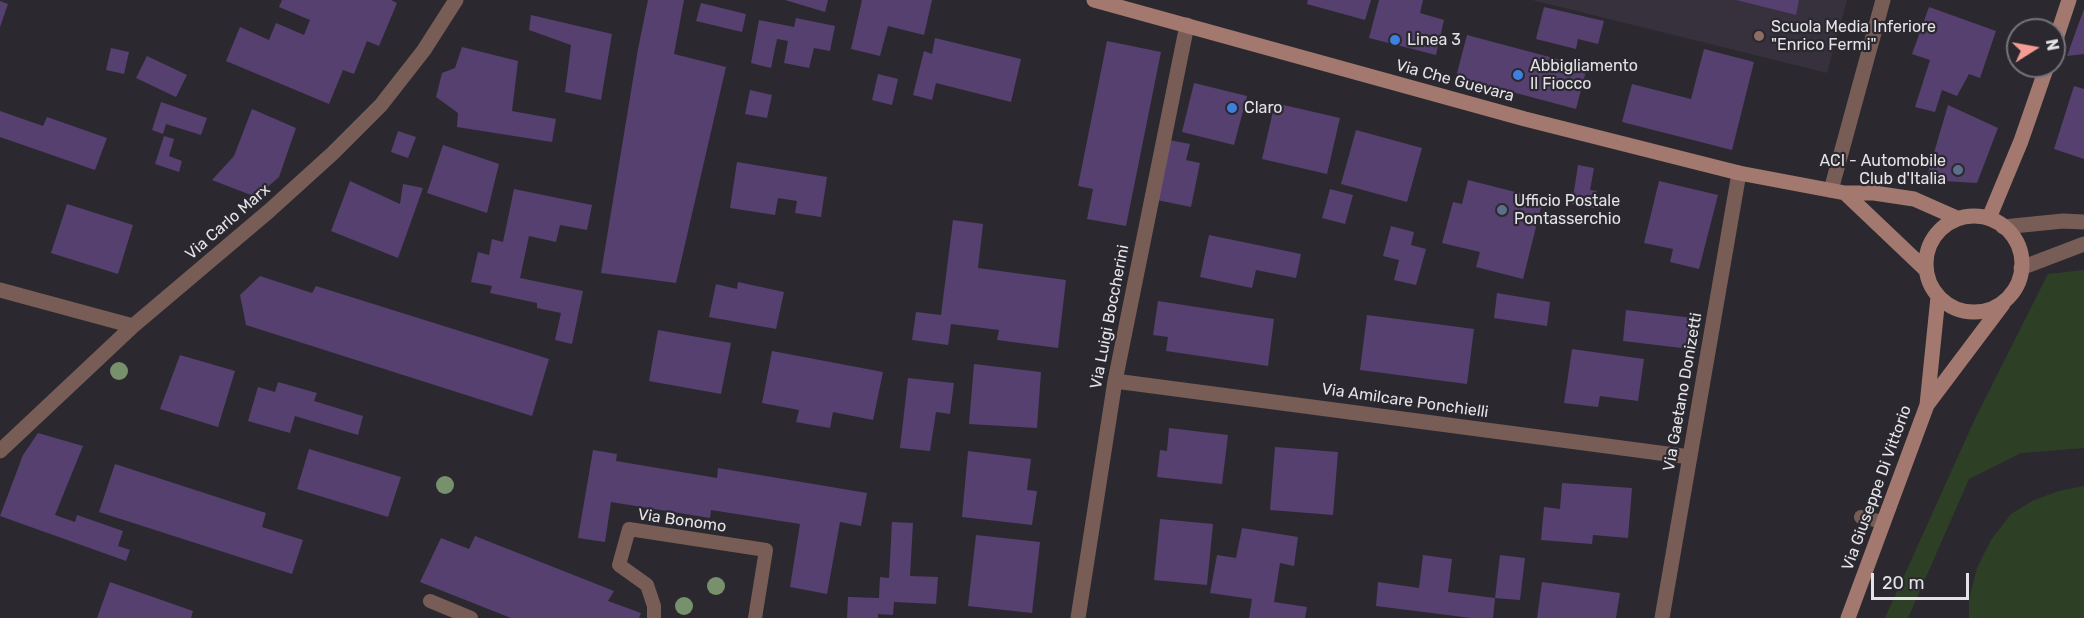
<!DOCTYPE html>
<html>
<head>
<meta charset="utf-8">
<style>
	body { margin:0 }
	#map { position:relative; width:2084px; height:618px; overflow:hidden; background:#2b292f; font-family:Rubik,sans-serif }
	canvas { display:block }
	.north { position:absolute; left:2006px; top:18px; width:60px; height:60px; box-sizing:border-box; background:#2b292f; border:2px solid #757379; border-radius:50%; rotate:79deg; font-size:16px; font-weight:700; line-height:24px; text-align:center; color:#e4e3e7 }
	.north::after { content:''; display:block; margin:auto; width:21px; height:27px; background:#f59c94; clip-path:polygon(50% 0,100% 100%,50% 72%,0 100%) }
	.scale { position:absolute; left:1871px; top:573px; width:98px; height:27px; box-sizing:border-box; border:3px solid #e4e3e7; border-top:0; padding-left:8px; font-size:18px; line-height:21px; white-space:nowrap; color:#e4e3e7; -webkit-text-stroke:4px #2b292f; paint-order:stroke }
</style>
</head>
<body>
<div id="map">
<canvas width="2084" height="618"></canvas>
<div class="north">N</div>
<div class="scale">20 m</div>
</div>
<script>
const ctx = document.querySelector('canvas').getContext('2d');
ctx.lineJoin = 'round';
function fillPath(path, color) {
  ctx.fillStyle = color;
  ctx.fill(path, 'evenodd');
}
function toPath(rows) {
  const path = new Path2D();
  for (const r of rows) {
    if (r.length === 3) {
      path.moveTo(r[0] + r[2], r[1]);
      path.arc(r[0], r[1], r[2], 0, 2 * Math.PI);
      continue;
    }
    path.moveTo(r[0], r[1]);
    for (let i = 2; i < r.length; i += 2) path.lineTo(r[i], r[i + 1]);
  }
  return path;
}
function strokePath(path, color, width, dash) {
  ctx.strokeStyle = color;
  ctx.lineWidth = width;
  ctx.lineCap = dash ? 'butt' : 'round';
  ctx.setLineDash(dash || []);
  ctx.stroke(path);
}
function label(font, color, halo, rows, align = 'center') {
  ctx.font = font + ' Rubik,sans-serif';
  ctx.lineWidth = 4.5;
  ctx.setLineDash([]);
  ctx.textBaseline = 'middle';
  ctx.strokeStyle = halo;
  ctx.fillStyle = color;
  for (const [text, x, y, turn = 0] of rows) {
    ctx.save();
    ctx.translate(x, y);
    ctx.rotate((+turn || 0) * Math.PI / 180);
    ctx.textAlign = isNaN(turn) ? turn : align;
    if (halo) ctx.strokeText(text, 0, 0);
    ctx.fillText(text, 0, 0);
    ctx.restore();
  }
}
fillPath(toPath([
	[1532,0,1847,0,1827,73]
]), '#36313c');
fillPath(toPath([
	[2084,270,2084,448,2021,453,1969,479,1908,618,1885,618,1974,421,2048,274],
	[2084,486,2084,618,1969,618,1969,600,1977,568,1991,540,2011,514,2034,500,2059,491]
]), '#2d4025');
fillPath(toPath([
	[282,0,391,0,397,3,379,46,367,41,354,74,343,70,329,104,226,61,240,27,269,40,276,23,304,35,310,20,279,7],
	[648,0,684,0,674,54,726,67,676,283,601,273,638,49],
	[785,0,828,0,825,12],
	[862,0,932,0,924,35,888,26,880,56,851,49],
	[1308,0,1371,0,1365,20,1307,4],
	[1379,0,1423,0,1420,13,1444,20,1436,55,1369,38],
	[1736,0,1799,0,1796,15],
	[0,1,8,4,0,27],
	[701,3,746,14,742,32,696,21],
	[1544,7,1604,21,1598,44,1578,39,1576,49,1536,39],
	[1929,7,1996,31,1980,78,1969,74,1957,96,1942,90,1935,112,1915,107,1930,60,1912,54],
	[2084,9,2084,54,2067,56],
	[531,15,612,34,601,100,565,92,571,45,529,30],
	[796,18,835,26,830,51,814,48,809,68,784,63,788,41,777,39,771,68,751,63,759,20,794,27],
	[1467,35,1587,67,1576,109,1456,77],
	[935,38,1021,59,1011,102,936,83,932,100,913,95,924,51,932,54],
	[1107,41,1161,52,1126,226,1087,219,1093,189,1078,186],
	[462,47,518,61,512,111,556,119,552,142,457,127,458,113,436,97,442,73,455,68],
	[111,48,129,52,124,74,106,70],
	[1704,49,1754,62,1732,150,1622,122,1632,84,1691,99],
	[147,56,187,75,176,97,136,78],
	[878,74,898,79,892,105,872,100],
	[1194,83,1247,96,1234,145,1182,132],
	[2074,86,2084,89,2084,159,2054,149],
	[750,90,772,95,767,118,745,114],
	[161,102,207,118,201,135,166,124,163,134,152,130],
	[1275,103,1340,118,1327,174,1262,159],
	[1948,105,1998,128,1977,183,1926,180],
	[252,109,296,128,279,177,256,197,212,180,234,156],
	[0,111,43,126,47,117,107,138,95,170,0,137],
	[1356,130,1422,148,1407,202,1341,184],
	[398,131,416,137,408,158,391,152],
	[164,136,174,139,169,156,182,161,179,172,155,164],
	[1169,140,1190,144,1186,160,1200,163,1191,207,1157,200],
	[443,145,499,164,487,213,427,193],
	[737,162,827,177,821,217,795,213,797,201,778,198,775,215,730,208],
	[1578,165,1594,168,1590,190,1597,191,1594,208,1572,204],
	[1468,180,1543,199,1523,279,1476,267,1480,252,1442,243,1453,202,1462,204],
	[350,181,400,204,403,184,423,188,398,258,331,231],
	[1659,181,1718,195,1699,269,1670,262,1673,249,1644,243],
	[514,189,592,205,587,230,560,225,556,242,529,236,520,278,583,291,572,344,555,340,561,313,537,308,537,303,490,293,492,286,471,282,478,252,489,255,492,239,503,242],
	[1330,189,1353,195,1345,224,1322,218],
	[67,204,133,225,118,274,51,253],
	[953,220,983,224,978,268,1066,280,1058,348,997,340,999,330,951,324,948,345,912,340,916,312,941,315],
	[1391,226,1414,232,1411,245,1426,249,1416,285,1394,280,1399,260,1383,256],
	[1209,235,1301,254,1296,278,1256,270,1252,288,1200,277],
	[260,276,312,293,316,286,549,359,532,416,246,325,240,295],
	[738,282,784,292,776,329,709,317,716,284,737,289],
	[1497,293,1550,302,1547,326,1494,318],
	[1158,301,1274,319,1268,366,1166,351,1168,337,1153,335],
	[1626,310,1693,318,1690,349,1623,341],
	[1367,315,1474,329,1467,384,1360,370],
	[658,330,731,343,721,394,649,381],
	[1572,349,1644,359,1638,401,1600,396,1598,407,1564,403],
	[772,351,883,372,873,420,833,412,830,428,796,422,799,410,762,403],
	[180,355,235,371,218,427,160,409],
	[974,364,1041,372,1037,428,969,424],
	[908,378,954,383,950,414,936,412,930,451,900,448],
	[278,382,317,393,314,401,363,416,358,435,295,416,290,433,248,421,258,387,275,392],
	[1169,428,1228,435,1222,484,1157,477,1160,450,1167,451],
	[38,433,83,446,55,515,75,522,77,515,123,531,118,546,130,550,126,561,0,516,23,455],
	[1275,447,1338,452,1333,515,1270,510],
	[309,449,401,477,388,517,297,489],
	[593,450,617,454,616,461,717,478,718,468,867,493,861,526,840,522,827,594,790,587,800,524,711,510,710,518,611,502,605,542,578,538],
	[968,451,1031,459,1027,490,1037,491,1032,525,962,517],
	[115,464,266,513,262,527,303,540,292,574,99,512],
	[1562,483,1632,488,1628,538,1593,535,1592,544,1541,540,1544,507,1560,509],
	[1160,519,1213,524,1207,585,1154,580],
	[892,522,913,523,910,576,938,577,936,604,894,602,893,615,878,614,878,618,847,618,848,597,879,598,880,577,889,578],
	[1242,528,1298,537,1294,566,1280,563,1274,602,1307,607,1305,618,1249,618,1252,599,1210,593,1217,555,1236,558],
	[976,535,1040,542,1032,613,968,606],
	[475,536,614,591,608,601,641,613,639,618,511,618,420,582,441,538,469,549],
	[1423,555,1452,559,1448,592,1495,598,1493,618,1471,618,1376,606,1378,582,1419,588],
	[1500,555,1525,558,1520,600,1495,598],
	[110,582,193,611,191,618,97,618],
	[1542,582,1620,593,1616,618,1537,618]
]), '#554070');
strokePath(toPath([
	[1861,517,1883,522],
	[430,601,471,618],
	[654,618,654,606,647,585,619,565,629,529,766,550,755,618]
]), '#785d57', 14);
strokePath(toPath([
	[1831,190,1883,0],
	[2003,227,2063,221,2084,222],
	[2021,268,2084,244],
	[0,290,133,326],
	[1115,381,1690,457],
	[0,451,133,326,269,211,333,153,381,105,424,50,456,0],
	[1078,618,1115,381,1187,25],
	[1662,618,1739,173]
]), '#785d57', 15);
strokePath(toPath([
	[1094,0,1525,119,1739,173,1845,193,1874,193,1914,199,1957,218],
	[2054,45,2069,0],
	[1845,193,1926,270],
	[1974,264,48],
	[1989,218,2021,141,2047,66],
	[1927,405,2003,304],
	[1848,618,1927,405,1938,297]
]), '#a3796f', 15);
ctx.fillStyle = '#76916b';
for (const [x, y] of [
	[119,371],
	[445,485],
	[716,586],
	[684,606]
]) {
  ctx.beginPath();
  ctx.arc(x, y, 9, 0, 2 * Math.PI);
  ctx.fill();
}
for (const [x, y, r, color] of [
	[1759,36,6,"#8d6e63"],
	[1395,40,6,"#3f7fe0"],
	[1518,75,6,"#3f7fe0"],
	[1232,108,6,"#3f7fe0"],
	[1958,170,6,"#5c6f8a"],
	[1502,210,6,"#5c6f8a"]
]) {
  const dot = new Path2D();
  dot.arc(x, y, r, 0, 2 * Math.PI);
  ctx.fillStyle = color;
  ctx.fill(dot);
  strokePath(dot, '#2b292f', 2);
}
label('16px', '#e4e3e7', '#2b292f', [
	["Scuola Media Inferiore",1771,27],
	["\"Enrico Fermi\"",1771,45],
	["Linea 3",1407,40],
	["Abbigliamento",1530,66],
	["Il Fiocco",1530,84],
	["Claro",1244,108],
	["ACI - Automobile",1946,161,"right"],
	["Club d'Italia",1946,179,"right"],
	["Ufficio Postale",1514,201],
	["Pontasserchio",1514,219]
], 'left');
label('16px', '#e4e3e7', '#2b292f', [
	["Via Che Guevara",1455,81,15],
	["Via Carlo Marx",228,222,-41],
	["Via Luigi Boccherini",1110,317,-79],
	["Via Gaetano Donizetti",1683,392,-80],
	["Via Amilcare Ponchielli",1405,401,8],
	["Via Giuseppe Di Vittorio",1877,488,-70],
	["Via Bonomo",682,521,8]
]);
</script>
</body>
</html>
